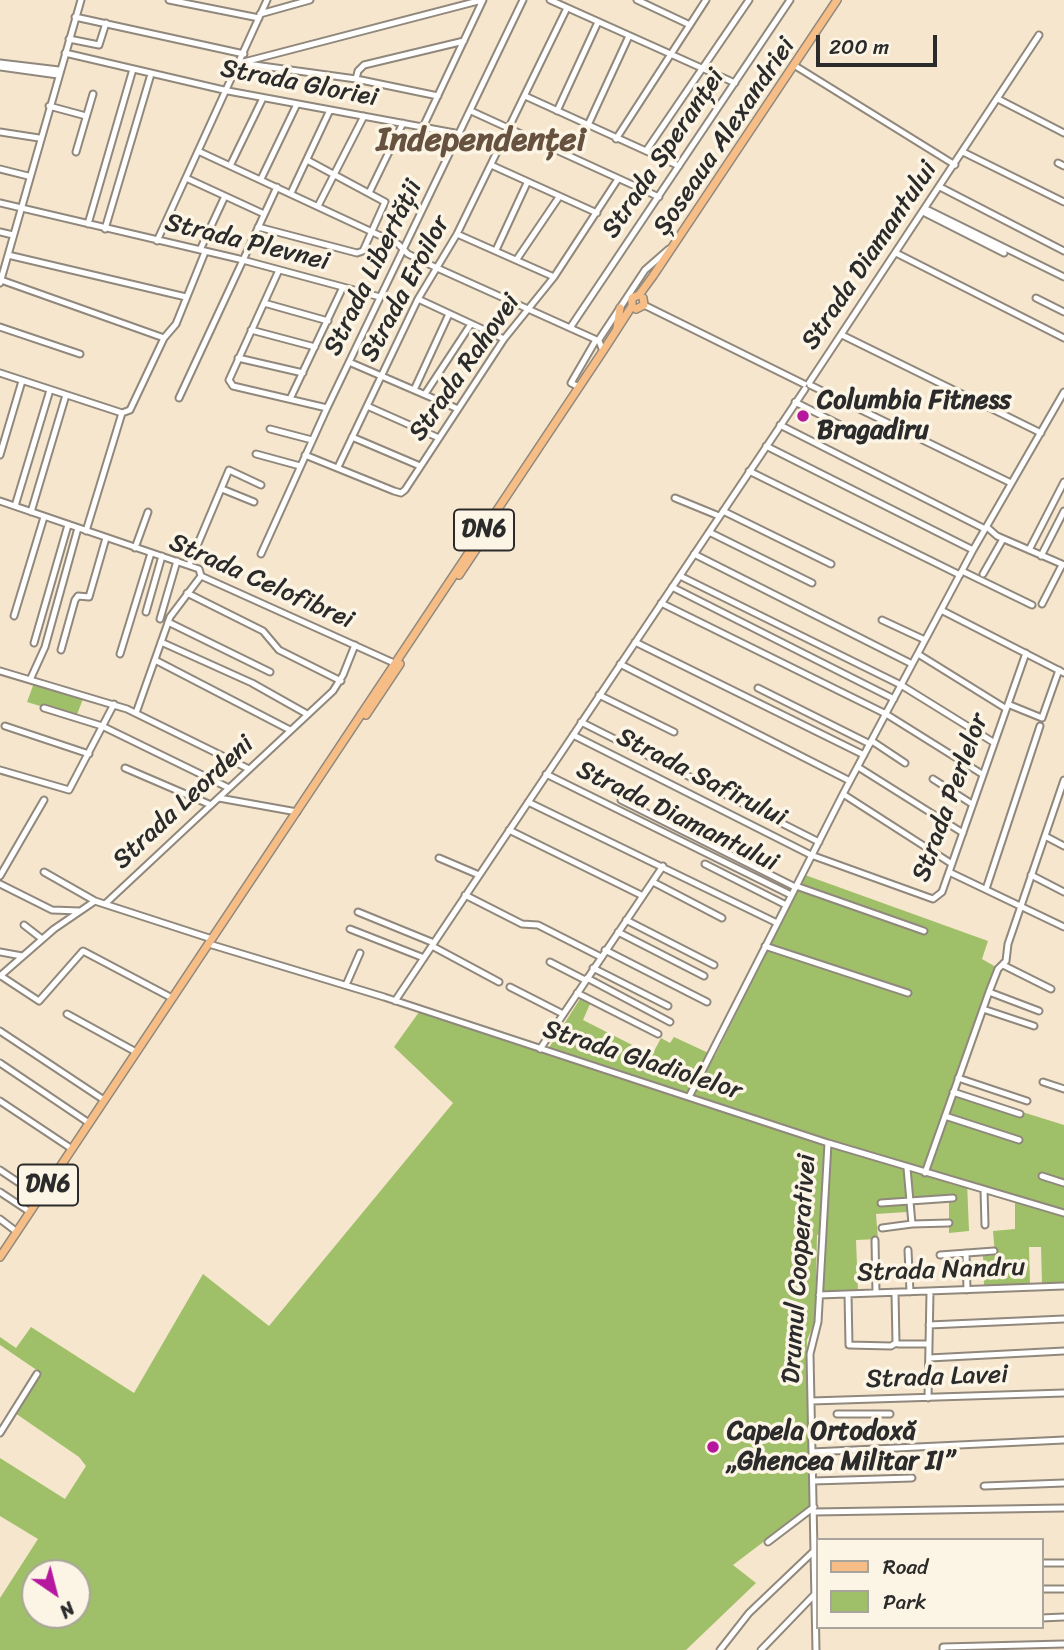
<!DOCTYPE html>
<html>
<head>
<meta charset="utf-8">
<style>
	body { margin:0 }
	#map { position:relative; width:1064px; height:1650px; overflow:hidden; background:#f6e6cd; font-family:Sriracha,sans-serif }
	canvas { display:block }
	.legend { position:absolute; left:816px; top:1538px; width:228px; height:91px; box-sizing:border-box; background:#fcf5e5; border:2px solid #a8a49b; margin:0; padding:9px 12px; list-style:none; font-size:21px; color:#2b2b2b }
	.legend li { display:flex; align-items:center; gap:14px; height:35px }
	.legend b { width:35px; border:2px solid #a8a49b }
	.north { position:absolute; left:21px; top:1559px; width:70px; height:70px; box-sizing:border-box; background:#fcf5e5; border:2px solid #a8a49b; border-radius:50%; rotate:145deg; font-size:19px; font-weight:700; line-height:28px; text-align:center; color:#2b2b2b }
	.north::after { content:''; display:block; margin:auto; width:24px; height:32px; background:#b5179e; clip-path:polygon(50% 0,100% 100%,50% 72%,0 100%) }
	.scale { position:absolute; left:816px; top:35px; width:121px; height:32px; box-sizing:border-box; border:4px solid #2b2b2b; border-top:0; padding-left:9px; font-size:21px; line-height:24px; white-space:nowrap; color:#2b2b2b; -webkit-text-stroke:5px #fcf5e5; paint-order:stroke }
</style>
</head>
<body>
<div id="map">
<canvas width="1064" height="1650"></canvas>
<ul class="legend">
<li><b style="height:9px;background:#f6be86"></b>Road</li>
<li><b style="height:19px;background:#9fc069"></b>Park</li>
</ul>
<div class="north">N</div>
<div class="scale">200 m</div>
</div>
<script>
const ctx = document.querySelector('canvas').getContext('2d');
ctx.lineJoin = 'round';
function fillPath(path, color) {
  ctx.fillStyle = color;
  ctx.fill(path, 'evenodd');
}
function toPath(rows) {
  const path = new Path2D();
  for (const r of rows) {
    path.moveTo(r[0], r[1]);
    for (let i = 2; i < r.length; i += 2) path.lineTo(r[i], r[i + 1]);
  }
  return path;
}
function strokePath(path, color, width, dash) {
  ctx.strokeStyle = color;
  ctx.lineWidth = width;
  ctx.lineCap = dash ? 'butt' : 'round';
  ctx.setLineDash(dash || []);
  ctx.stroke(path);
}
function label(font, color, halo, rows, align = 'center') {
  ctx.font = font + ' Sriracha,sans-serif';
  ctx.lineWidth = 7;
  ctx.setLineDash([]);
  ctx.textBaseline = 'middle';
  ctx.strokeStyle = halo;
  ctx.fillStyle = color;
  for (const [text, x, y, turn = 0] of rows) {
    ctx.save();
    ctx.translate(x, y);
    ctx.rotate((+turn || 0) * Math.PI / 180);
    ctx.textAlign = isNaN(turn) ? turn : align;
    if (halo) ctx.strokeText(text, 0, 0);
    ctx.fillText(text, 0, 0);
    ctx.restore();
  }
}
fillPath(toPath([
	[34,683,83,699,76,717,27,702],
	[805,875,988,941,982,959,996,967,955,1091,1064,1125,1064,1283,1042,1284,1041,1247,1029,1247,1030,1284,984,1286,983,1256,995,1255,993,1231,1015,1229,1015,1198,967,1182,969,1231,949,1233,949,1197,907,1200,907,1212,876,1214,878,1239,856,1240,858,1291,821,1291,823,1234,817,1235,815,1322,807,1340,812,1505,733,1565,756,1583,686,1650,0,1650,0,1598,38,1539,0,1516,0,1458,65,1499,86,1466,79,1457,15,1413,41,1373,0,1345,0,1337,16,1348,31,1327,134,1393,203,1274,269,1326,453,1103,394,1047,419,1012,545,1054,580,999,590,1004,583,1020,652,1055,661,1038,670,1043,674,1037,715,1056],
	[35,1573,77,1573,77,1615,35,1615]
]), '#9fc069');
const minor = toPath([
	[169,0,259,18],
	[550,0,735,83],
	[637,0,690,25],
	[260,14,310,0],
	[75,17,244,54],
	[69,39,99,45,106,23],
	[65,53,228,91,460,134],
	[0,63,59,70],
	[240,63,482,0],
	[247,64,356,79,438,96],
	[0,67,58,75],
	[797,67,955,165],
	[356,79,358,71,364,65,464,41],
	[525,96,679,166],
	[998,99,1064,133],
	[49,106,86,116],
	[471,111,659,197],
	[557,111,598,22],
	[588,125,629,36],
	[423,127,483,0],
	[0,132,39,138],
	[616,139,706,0],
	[198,151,398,244,408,254,437,268,599,341,603,351],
	[646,151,749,0],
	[76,152,93,94],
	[963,152,1064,202],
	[1058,163,1064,166],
	[491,165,597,213],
	[230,166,263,98],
	[0,169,28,176],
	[186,178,264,214],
	[261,179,297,104],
	[940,187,1064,251],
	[291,193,330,110],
	[369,193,403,123],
	[0,203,239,259,380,297],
	[318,206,364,116],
	[926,209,1064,277],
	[923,212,1004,253],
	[88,224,133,69],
	[258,227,357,253,363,251,385,202,307,160],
	[105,229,151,74],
	[0,232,13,235],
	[457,234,554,277],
	[157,241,267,0],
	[200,250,225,196],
	[496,250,527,183],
	[896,253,1064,338],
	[8,255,186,297],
	[517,259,559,197],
	[279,270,229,380,233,386,327,408],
	[1,280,164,338],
	[0,283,81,0],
	[1036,298,1064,312],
	[418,299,504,339],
	[264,303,328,321],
	[644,305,804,384],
	[0,327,80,354],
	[570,328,790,0],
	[251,330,315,347],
	[842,335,1041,433],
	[598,341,645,270,669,249],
	[238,358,303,373],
	[349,362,458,409],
	[0,373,122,413],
	[809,383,1039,35],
	[810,385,1011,483],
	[579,387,571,383,596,340],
	[414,390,449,314],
	[425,394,471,324],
	[179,398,277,187],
	[290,399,343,287],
	[795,402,860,435],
	[367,406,439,438],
	[122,413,130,410,164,338,176,324,205,252],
	[780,425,985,529],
	[270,429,312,440],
	[352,437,420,466],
	[766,446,973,550],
	[256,454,300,466],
	[0,455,22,381],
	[305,455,394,491,401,493,405,490,504,339,554,277,618,179],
	[338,467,418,299,457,234,567,8],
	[749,471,960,575],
	[222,489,254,502],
	[675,498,719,516],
	[0,501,199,569,201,576,394,663],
	[15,506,50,390],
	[723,511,831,564],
	[31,512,66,395],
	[988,528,997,536,1064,565],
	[86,531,122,413],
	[709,532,812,583],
	[135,548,148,512],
	[1029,550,1064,482],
	[261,554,327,408,523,0],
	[694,554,912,664],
	[1041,556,1064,511],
	[189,565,229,470,261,485],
	[962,571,1032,605],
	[983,574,1003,539],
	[680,576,901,685,993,742],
	[672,587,894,699],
	[187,593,263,631,279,650,341,681],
	[661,603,886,714,982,774],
	[1042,604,1062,565],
	[941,610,1064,673],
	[146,612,162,556],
	[14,616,44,517],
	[160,619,177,561],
	[882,620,925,640],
	[168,622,270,672],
	[161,642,252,683,307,714],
	[635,642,864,755],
	[34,643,68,525],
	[61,650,75,600,78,596,89,597,106,538],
	[120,654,151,553],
	[918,654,1005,708],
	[155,660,290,730],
	[620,664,850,781],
	[0,671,127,709,249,769],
	[30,680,45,647,78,528],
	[758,688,870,744],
	[599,695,674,732],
	[1010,705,1042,718,1059,670],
	[44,708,102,726,229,788],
	[136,713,170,617,201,576],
	[581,722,819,842],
	[5,726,89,754],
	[573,735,811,855,933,899,942,892,1026,653],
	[872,741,905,763],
	[858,767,963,833],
	[125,768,211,805],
	[0,770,69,790,114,704],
	[546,774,791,895],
	[933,779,972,804],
	[843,794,952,864],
	[219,798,297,812],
	[621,800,795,887],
	[528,802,777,923],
	[509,830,643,896],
	[1045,836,1064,846],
	[439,858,479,875],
	[705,864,786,905],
	[44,872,95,901,212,939],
	[949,872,1064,927],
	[1031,875,1064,892],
	[0,876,44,800],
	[653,882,722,918],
	[0,884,52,910,80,911],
	[796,886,924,931],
	[986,889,1040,726],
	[465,895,522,924,538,925,601,957],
	[105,904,333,691,343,675,355,645],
	[358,912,434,943],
	[626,920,714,965],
	[24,925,42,939],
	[350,929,424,958],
	[618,932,704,976],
	[209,944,384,997,828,1143,1064,1213],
	[432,946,499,982],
	[765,946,908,993],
	[605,950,707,1002],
	[0,952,22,956],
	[550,962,585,980],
	[1003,965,1051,989],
	[593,968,668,1006],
	[0,976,54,929,95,901],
	[1,976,39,1001,83,951,172,998],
	[587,978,670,1022],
	[346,985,360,953],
	[510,987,563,1014],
	[989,992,1039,1011],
	[577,993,658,1034],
	[395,1001,805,389],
	[983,1009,1034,1026],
	[67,1014,136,1052],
	[0,1031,104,1100],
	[540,1049,663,866],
	[0,1063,89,1123],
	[958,1078,1027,1101],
	[1043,1082,1064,1089],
	[953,1092,1020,1114],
	[690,1095,843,794,973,550,1064,392],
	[0,1101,72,1149],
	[945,1116,1019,1140],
	[907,1168,912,1224,949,1223],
	[0,1170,40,1197],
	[925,1173,989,992,998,969,1006,961,1008,944,1064,780],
	[1042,1176,1064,1183],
	[984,1190,985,1225],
	[0,1192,30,1212],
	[881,1203,953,1198],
	[0,1219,17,1232],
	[882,1228,912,1224],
	[875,1240,876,1293],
	[908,1250,910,1292],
	[966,1253,967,1290],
	[940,1255,994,1251],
	[848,1294,849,1345,891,1346,896,1343,895,1293],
	[819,1295,1064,1286],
	[929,1325,1064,1319],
	[898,1344,929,1344],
	[929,1358,1064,1351],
	[928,1398,930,1292],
	[811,1401,1064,1393],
	[837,1414,890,1414],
	[0,1433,37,1374],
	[812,1452,1064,1440],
	[813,1481,912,1478],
	[984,1486,1064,1483],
	[814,1512,1064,1508],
	[768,1542,814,1507],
	[1041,1563,1064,1563],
	[1041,1589,1064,1589],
	[1041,1618,1064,1617],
	[720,1650,749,1613,814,1551],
	[761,1650,815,1594],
	[816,1650,810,1354,818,1322,828,1143],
	[943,1650,943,1647,1064,1644]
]);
const major = toPath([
	[636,309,644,305,643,298],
	[617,328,620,308],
	[459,575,491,527],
	[366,715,400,664],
	[0,1257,603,351,632,306,632,298,639,295,653,276,837,0]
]);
strokePath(minor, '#90887c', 9);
strokePath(major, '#90887c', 10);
strokePath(minor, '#fff', 5);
strokePath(major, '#f6be86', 7);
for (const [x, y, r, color] of [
	[803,416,7,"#b5179e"],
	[713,1447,7,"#b5179e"]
]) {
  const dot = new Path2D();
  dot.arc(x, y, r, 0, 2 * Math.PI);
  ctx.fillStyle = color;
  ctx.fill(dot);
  strokePath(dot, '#fcf5e5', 2.5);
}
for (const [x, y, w] of [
	[484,530,60],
	[48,1185,60]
]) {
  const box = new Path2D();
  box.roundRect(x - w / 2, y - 20.5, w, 41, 5);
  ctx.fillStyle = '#fcf5e5';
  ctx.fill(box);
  strokePath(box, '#2b2b2b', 2);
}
label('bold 24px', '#2b2b2b', null, [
	["DN6",484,530],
	["DN6",48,1185]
]);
label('26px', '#2b2b2b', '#fcf5e5', [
	["Strada Gloriei",299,84,11],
	["Șoseaua Alexandriei",725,137,-56],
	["Strada Speranței",664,154,-56],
	["Strada Plevnei",247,243,14],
	["Strada Diamantului",870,256,-56],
	["Strada Libertății",374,268,-64],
	["Strada Eroilor",406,289,-62],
	["Strada Rahovei",465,368,-55],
	["Strada Celofibrei",261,582,24],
	["Strada Safirului",701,778,27],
	["Strada Perlelor",951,798,-70],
	["Strada Leordeni",184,803,-43],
	["Strada Diamantului",677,817,26],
	["Strada Gladiolelor",642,1061,18],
	["Drumul Cooperativei",800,1269,-86],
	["Strada Nandru",941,1271,-2],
	["Strada Lavei",937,1378,-2]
]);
label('bold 26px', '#2b2b2b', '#fcf5e5', [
	["Columbia Fitness",817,401],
	["Bragadiru",817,431],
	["Capela Ortodoxă",727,1432],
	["„Ghencea Militar II”",727,1462]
], 'left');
label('bold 33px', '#67523f', '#fcf5e5', [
	["Independenței",481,142]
]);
</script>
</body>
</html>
